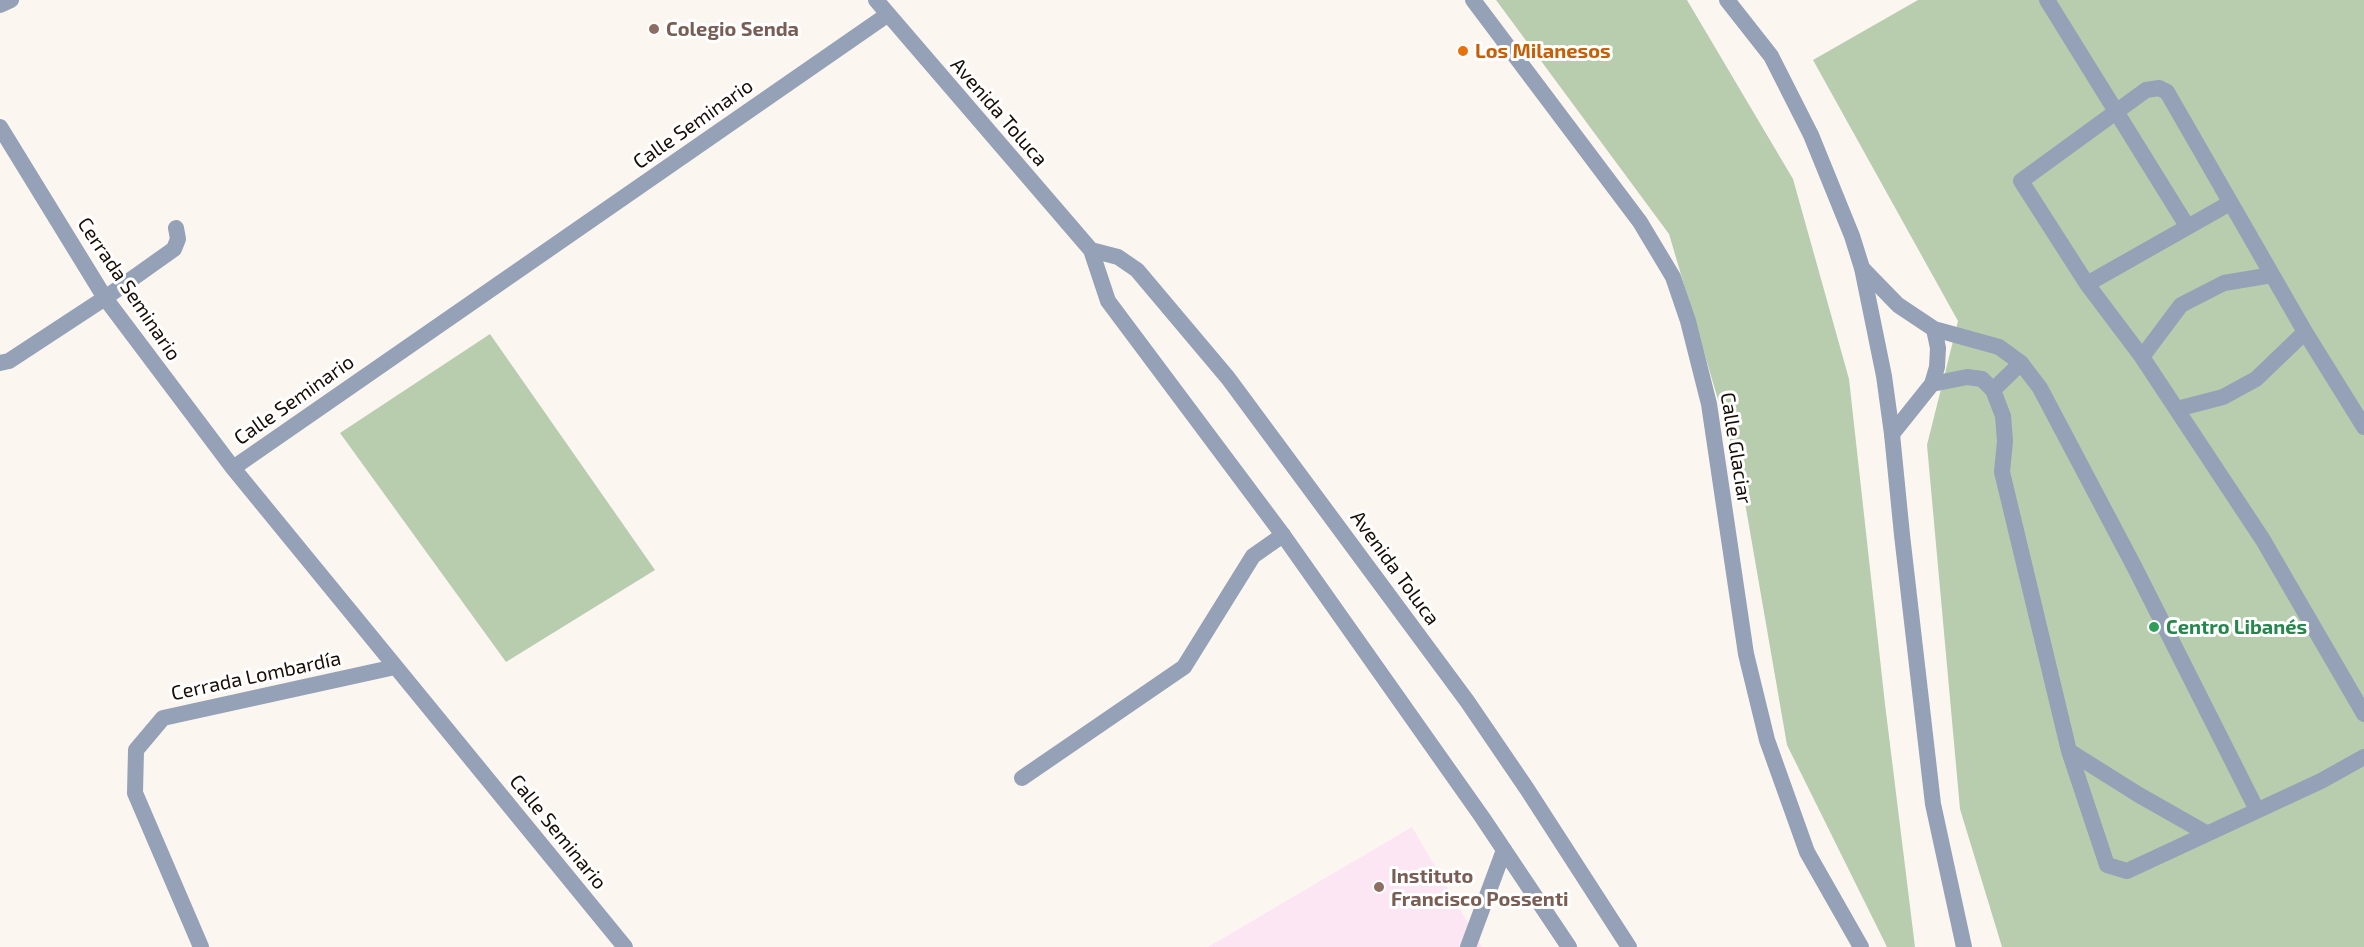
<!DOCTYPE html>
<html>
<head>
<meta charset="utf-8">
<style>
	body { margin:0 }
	canvas { display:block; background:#fcf6f1 }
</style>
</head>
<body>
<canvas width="2364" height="947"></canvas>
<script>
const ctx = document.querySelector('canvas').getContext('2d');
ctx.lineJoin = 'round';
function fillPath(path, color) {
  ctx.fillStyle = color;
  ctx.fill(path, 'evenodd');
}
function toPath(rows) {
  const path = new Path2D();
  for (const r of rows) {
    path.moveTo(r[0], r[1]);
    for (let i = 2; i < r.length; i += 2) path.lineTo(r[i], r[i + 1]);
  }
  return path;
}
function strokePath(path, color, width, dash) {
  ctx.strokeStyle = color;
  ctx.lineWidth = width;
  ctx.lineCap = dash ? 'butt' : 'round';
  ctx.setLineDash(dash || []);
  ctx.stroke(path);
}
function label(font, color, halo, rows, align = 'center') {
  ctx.font = font + ' "Exo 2",sans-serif';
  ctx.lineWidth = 6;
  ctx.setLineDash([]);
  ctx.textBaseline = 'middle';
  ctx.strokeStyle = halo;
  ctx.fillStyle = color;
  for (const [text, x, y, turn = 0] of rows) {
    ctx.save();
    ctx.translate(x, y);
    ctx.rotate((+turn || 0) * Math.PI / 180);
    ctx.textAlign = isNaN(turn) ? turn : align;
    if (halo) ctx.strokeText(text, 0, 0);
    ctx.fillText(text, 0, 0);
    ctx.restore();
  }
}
fillPath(toPath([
	[1412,827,1482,947,1208,947]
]), '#fce6f4');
fillPath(toPath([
	[1496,0,1687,0,1793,179,1849,379,1885,704,1915,947,1887,947,1787,745,1740,474,1669,234],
	[1918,0,2364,0,2364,947,2002,947,1960,809,1927,445,1958,321,1813,60],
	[490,334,655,570,506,662,340,433]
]), '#b8cdae');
strokePath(toPath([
	[2047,0,2187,226],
	[0,5,11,0],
	[1862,268,1898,305,1934,329,1999,347,2021,363,2040,388,2135,568,2257,810],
	[2087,284,2230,203],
	[2142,357,2181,305,2224,283,2272,275],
	[1932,384,1937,367,1938,348,1934,329],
	[1993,390,2021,363],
	[2177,409,2223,397,2256,379,2305,332],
	[2364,427,2305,332,2167,92,2159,88,2146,90,2021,181,2087,284,2142,357,2263,540,2364,714],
	[1892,434,1932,384,1967,377,1982,379,1993,390,2003,416,2005,441,2002,472,2069,751,2107,865,2127,871,2321,781,2364,757],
	[2069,751,2139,795,2206,833],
	[1468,947,1504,850]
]), '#94a1b7', 16);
strokePath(toPath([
	[0,127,105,298,233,468,625,947],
	[0,363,9,361,105,298,174,249,178,239,176,228],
	[233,468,887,15],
	[1022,778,1184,667,1253,556,1283,535],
	[201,947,135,793,136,750,163,718,395,667]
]), '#94a1b7', 16);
strokePath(toPath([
	[876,0,1091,250,1108,301,1283,535,1482,817,1569,947],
	[1473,0,1640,222,1673,277,1688,321,1709,404,1746,654,1767,740,1807,852,1861,947],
	[1727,0,1771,56,1811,135,1852,236,1862,268,1884,376,1892,434,1902,535,1933,804,1964,947],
	[1091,250,1118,257,1137,270,1228,378,1467,701,1527,789,1629,947]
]), '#94a1b7', 16);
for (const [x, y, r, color] of [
	[654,29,6,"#8d6e63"],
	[1463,51,6,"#e8710a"],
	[2154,627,6,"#2e9e5b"],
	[1379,887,6,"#8d6e63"]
]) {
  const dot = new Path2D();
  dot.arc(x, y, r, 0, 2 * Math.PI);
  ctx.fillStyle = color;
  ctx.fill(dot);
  strokePath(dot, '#fff', 2);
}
label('bold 20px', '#785e54', '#fff', [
	["Colegio Senda",666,29],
	["Instituto",1391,876],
	["Francisco Possenti",1391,899]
], 'left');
label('bold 20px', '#c56008', '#fff', [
	["Los Milanesos",1475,51]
], 'left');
label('20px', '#160d05', '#fff', [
	["Avenida Toluca",999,112,49],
	["Calle Seminario",693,124,-35],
	["Cerrada Seminario",129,289,56],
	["Calle Seminario",294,400,-35],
	["Calle Glaciar",1736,448,81],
	["Avenida Toluca",1395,568,54],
	["Cerrada Lombardía",256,676,-12],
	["Calle Seminario",558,832,51]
]);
label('bold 20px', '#27864d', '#fff', [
	["Centro Libanés",2166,627]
], 'left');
</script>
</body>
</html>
